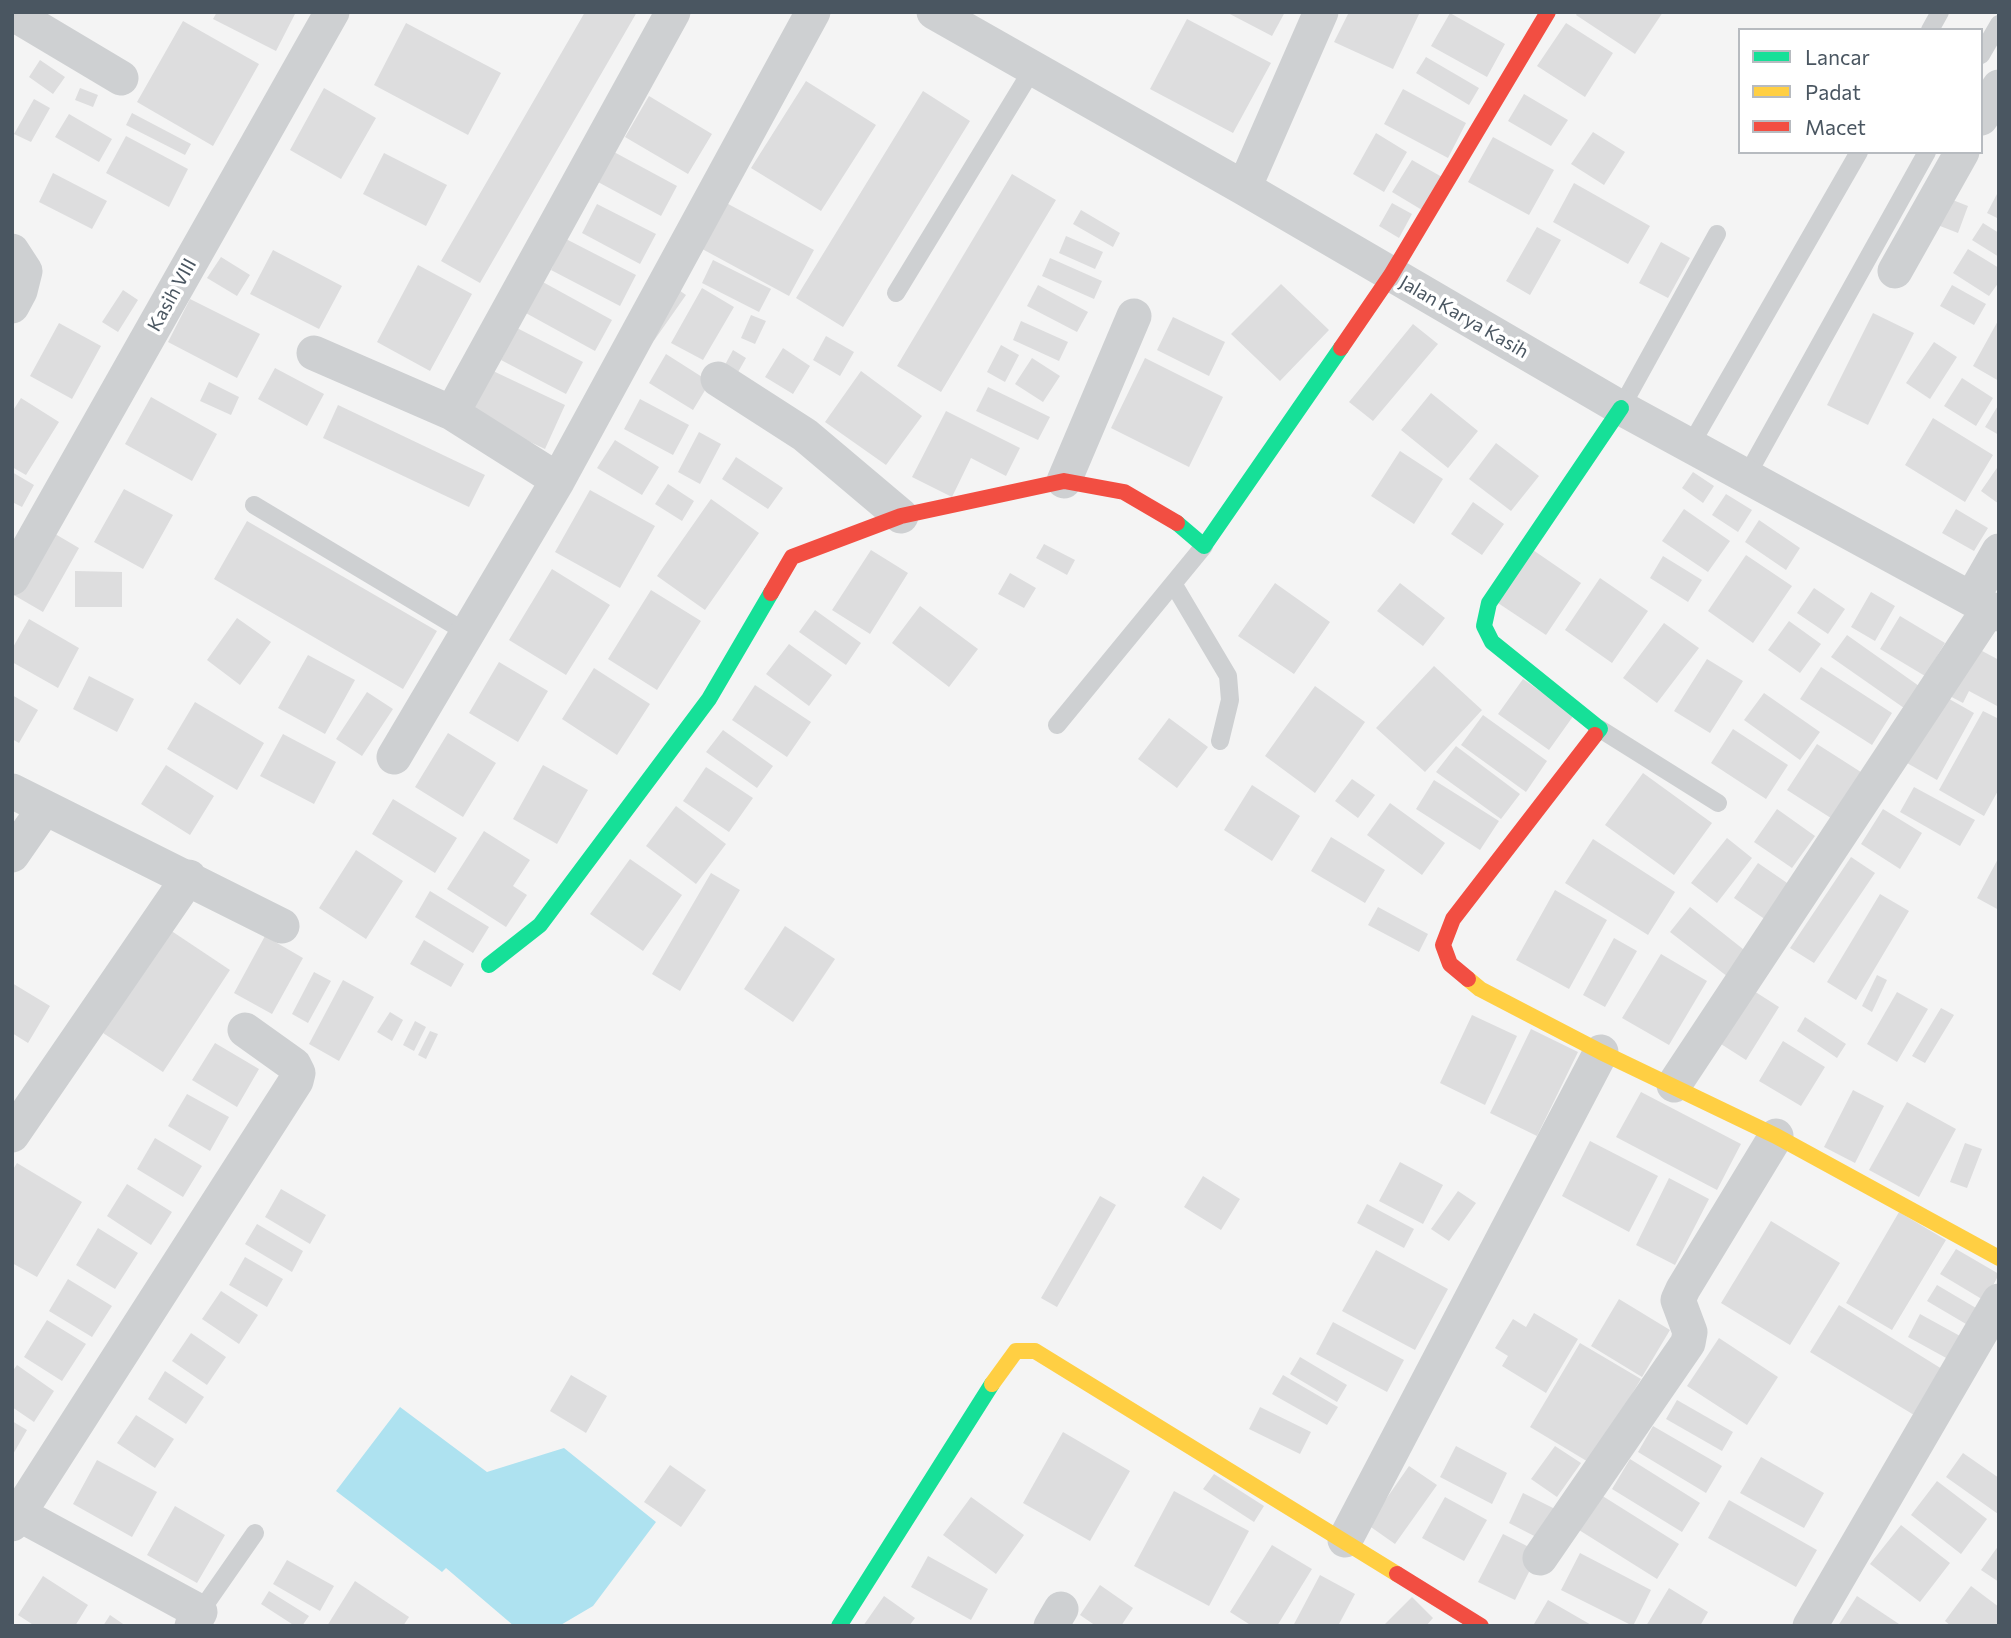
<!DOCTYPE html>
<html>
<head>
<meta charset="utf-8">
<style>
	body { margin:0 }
	#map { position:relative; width:2011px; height:1638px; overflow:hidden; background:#f4f4f4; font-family:Commissioner,sans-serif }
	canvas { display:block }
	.frame { position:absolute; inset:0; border:14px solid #4a5661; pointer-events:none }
	.legend { position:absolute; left:1738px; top:28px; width:245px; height:126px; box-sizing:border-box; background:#fff; border:2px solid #b7bbc0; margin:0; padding:9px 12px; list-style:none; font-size:21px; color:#4a5661 }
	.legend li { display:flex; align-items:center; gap:14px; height:35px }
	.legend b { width:35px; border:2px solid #b7bbc0 }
</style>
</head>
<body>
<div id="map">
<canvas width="2011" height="1638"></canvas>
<div class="frame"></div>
<ul class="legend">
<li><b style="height:9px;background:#16e098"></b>Lancar</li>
<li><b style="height:9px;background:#ffcf43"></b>Padat</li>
<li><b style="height:9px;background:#f24e42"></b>Macet</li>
</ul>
</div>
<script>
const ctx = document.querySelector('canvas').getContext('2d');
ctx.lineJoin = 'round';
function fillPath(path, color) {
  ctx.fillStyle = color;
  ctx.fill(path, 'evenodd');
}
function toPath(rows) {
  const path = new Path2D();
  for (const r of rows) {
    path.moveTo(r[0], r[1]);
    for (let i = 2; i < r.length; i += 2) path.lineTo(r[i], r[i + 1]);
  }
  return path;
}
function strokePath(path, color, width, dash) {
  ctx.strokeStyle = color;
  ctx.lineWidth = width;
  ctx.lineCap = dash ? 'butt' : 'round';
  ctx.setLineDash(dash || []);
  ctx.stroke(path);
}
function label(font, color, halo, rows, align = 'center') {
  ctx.font = font + ' Commissioner,sans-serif';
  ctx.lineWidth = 7;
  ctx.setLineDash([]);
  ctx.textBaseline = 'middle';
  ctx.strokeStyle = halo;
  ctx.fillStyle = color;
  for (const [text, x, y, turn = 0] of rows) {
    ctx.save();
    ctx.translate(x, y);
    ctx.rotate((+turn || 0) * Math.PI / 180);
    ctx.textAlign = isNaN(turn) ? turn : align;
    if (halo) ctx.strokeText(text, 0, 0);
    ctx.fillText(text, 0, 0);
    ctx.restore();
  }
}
fillPath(toPath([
	[400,1407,487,1472,564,1448,656,1522,593,1606,559,1626,514,1626,446,1568,442,1572,336,1491]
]), '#aee2f0');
fillPath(toPath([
	[217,12,296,12,276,51,213,19],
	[585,12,637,12,480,283,441,261],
	[1226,12,1285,12,1272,36],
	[1349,12,1420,12,1393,69,1334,42],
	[1578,12,1663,12,1635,54,1576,15],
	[1450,13,1505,44,1487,77,1431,46],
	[1187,19,1271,63,1233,133,1150,89],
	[183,21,259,64,213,146,137,102],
	[406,23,501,73,468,135,374,85],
	[1566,23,1613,53,1585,97,1537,66],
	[1426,57,1479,88,1469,105,1416,73],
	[40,60,65,77,53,94,29,77],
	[806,81,876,125,821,211,751,168],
	[80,88,98,95,93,107,75,100],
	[324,88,376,118,341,179,290,150],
	[1403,89,1466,123,1448,158,1384,124],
	[923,91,970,121,843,327,796,298],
	[1524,94,1568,120,1551,146,1508,121],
	[649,96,712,134,688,174,625,137],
	[34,99,50,108,31,142,14,134],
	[132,113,191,144,185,155,126,125],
	[69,114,112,139,99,162,55,137],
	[1593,132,1625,152,1604,185,1571,164],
	[1376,133,1407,152,1384,192,1353,174],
	[126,136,188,169,169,207,106,173],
	[1493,137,1554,170,1529,215,1468,182],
	[614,152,677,186,661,216,598,182],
	[384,153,447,185,426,226,363,194],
	[1412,160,1442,177,1422,210,1392,192],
	[53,173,107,201,92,229,39,202],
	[1012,174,1056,200,941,392,897,366],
	[1574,183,1650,226,1628,264,1553,222],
	[1997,194,1999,195,1999,219,1987,213],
	[1945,197,1968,206,1958,233,1935,224],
	[717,198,814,250,789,296,693,244],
	[1392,203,1412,214,1399,238,1379,226],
	[597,204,656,234,640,264,582,233],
	[1081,210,1120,233,1113,247,1073,224],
	[1983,223,1999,233,1999,257,1972,240],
	[1537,227,1561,240,1530,295,1506,281],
	[1066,236,1103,252,1095,269,1059,253],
	[566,239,636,275,620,306,551,270],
	[1661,242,1690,258,1668,298,1639,283],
	[1968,249,1999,268,1999,282,1989,296,1953,273],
	[273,250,342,286,319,329,250,294],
	[221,257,250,275,237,296,207,278],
	[1050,258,1102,281,1094,299,1042,276],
	[713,260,771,289,759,312,702,283],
	[418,265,472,294,430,371,377,342],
	[541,281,612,320,595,351,524,312],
	[1281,284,1329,330,1280,381,1231,334],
	[1038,285,1088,312,1077,332,1027,306],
	[1952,285,1986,304,1974,325,1940,306],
	[673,286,686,295,653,342],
	[702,288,734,307,703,360,671,343],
	[123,290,138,300,118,332,102,322],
	[190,299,260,334,237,378,168,342],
	[1873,313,1914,333,1868,425,1827,405],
	[751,315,766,321,755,344,741,338],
	[1173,317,1225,342,1209,376,1157,350],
	[1999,319,1999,381,1973,366],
	[1021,321,1068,342,1059,361,1013,340],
	[59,323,101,346,72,399,30,376],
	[1413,324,1438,344,1373,421,1349,402],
	[517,328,583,362,566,394,501,360],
	[826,336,854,352,840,376,813,360],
	[1934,342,1957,357,1930,399,1906,383],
	[1001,345,1019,355,1005,382,987,372],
	[783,348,810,366,793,394,765,377],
	[733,350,746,358,733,381,720,374],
	[666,354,710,382,693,410,649,383],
	[1032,358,1060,376,1043,402,1015,384],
	[1145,358,1223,397,1189,467,1111,428],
	[275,368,324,394,307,426,258,399],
	[491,370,565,405,545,449,471,414],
	[861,371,922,416,886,465,825,422],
	[1962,378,1993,398,1976,426,1944,406],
	[209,382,239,397,231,415,200,401],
	[988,387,1050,417,1038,440,976,411],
	[1431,393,1478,431,1448,468,1401,430],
	[151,397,217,434,192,481,125,444],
	[21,398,59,422,26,475,12,467,12,412],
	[640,399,689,425,673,455,624,429],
	[1999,404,1999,435,1985,427],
	[338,405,485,475,469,507,323,438],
	[946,411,1020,448,1006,476,971,458,952,497,912,477],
	[1933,418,1993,455,1965,502,1905,465],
	[699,432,721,444,700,484,678,472],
	[615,440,659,467,642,495,597,468],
	[1496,443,1539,476,1511,511,1469,479],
	[1400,451,1443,479,1414,524,1371,496],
	[736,457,783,488,768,509,722,479],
	[1999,465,1999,504,1981,491],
	[12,472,34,485,22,507,12,502],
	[1693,472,1714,486,1703,503,1682,488],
	[668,484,694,501,682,521,655,504],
	[124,489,173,515,143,569,94,542],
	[590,490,655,526,620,588,555,552],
	[1726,494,1752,510,1738,532,1712,515],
	[711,499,759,533,705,610,657,576],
	[1473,502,1504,524,1482,555,1451,534],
	[1684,509,1730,541,1708,572,1662,541],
	[1956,509,1988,528,1974,551,1942,533],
	[1759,520,1800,548,1786,570,1745,542],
	[247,521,437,631,403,689,214,579],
	[45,528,79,548,43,612,12,594],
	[1044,544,1075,560,1067,575,1036,558],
	[871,550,908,573,870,634,832,610],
	[1533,550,1581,583,1546,635,1498,603],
	[1746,555,1792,586,1753,643,1708,611],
	[1663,556,1702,580,1688,602,1650,578],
	[552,569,610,605,566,675,509,640],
	[75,571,122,572,122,607,75,607],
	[1010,573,1036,588,1024,608,998,594],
	[1600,578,1648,611,1612,663,1565,630],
	[1275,583,1330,622,1294,674,1238,636],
	[1400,583,1445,618,1423,646,1377,611],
	[1814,588,1845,609,1828,634,1797,613],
	[651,590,701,621,657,690,608,659],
	[1871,592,1895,606,1875,641,1851,627],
	[920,606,978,649,949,687,892,643],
	[815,610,861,643,846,665,799,632],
	[1900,616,1945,643,1925,676,1880,649],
	[237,618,271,642,240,685,207,660],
	[29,619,79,648,58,688,12,662,12,649],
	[1789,621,1821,644,1800,673,1768,650],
	[1664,623,1699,648,1657,703,1623,678],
	[1847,635,1919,686,1904,708,1831,657],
	[789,644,832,675,809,706,766,674],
	[1969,644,1999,660,1999,707,1969,691,1963,703,1942,692],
	[308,655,355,680,325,734,278,708],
	[1707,659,1743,681,1710,733,1674,711],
	[499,662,548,691,518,742,469,713],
	[1434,666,1482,710,1425,772,1376,728],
	[1821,667,1892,713,1872,745,1800,699],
	[594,668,650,704,617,755,562,719],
	[89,676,134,699,117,732,73,709],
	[1523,679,1574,715,1549,750,1498,714],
	[755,685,811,722,787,757,732,720],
	[1315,686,1365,722,1315,793,1265,756],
	[367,692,393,709,362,756,336,739],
	[1764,693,1820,732,1800,760,1744,720],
	[12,695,38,710,19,743,12,739],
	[1944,696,1974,713,1937,780,1907,763],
	[195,702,264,743,237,790,167,749],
	[1983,711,1999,719,1999,789,1984,816,1939,790],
	[1483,715,1547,761,1526,792,1461,745],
	[1169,718,1208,747,1177,788,1138,759],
	[1733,729,1788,765,1766,799,1711,763],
	[723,730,773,766,757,788,706,752],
	[448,733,496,763,463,817,415,787],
	[283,734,336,762,314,804,260,776],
	[1817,744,1864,774,1834,820,1787,790],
	[1456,746,1520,794,1501,819,1436,772],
	[166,765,214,796,190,835,141,804],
	[543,765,588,790,557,844,513,819],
	[706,767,753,798,729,832,683,801],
	[1643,773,1712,823,1674,875,1605,825],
	[1352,779,1375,795,1358,818,1335,801],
	[1434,780,1499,821,1480,850,1416,809],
	[1252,785,1300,816,1272,861,1224,830],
	[1914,787,1975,820,1960,846,1900,812],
	[393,799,457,838,435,873,372,834],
	[1390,803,1445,843,1422,875,1367,835],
	[676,806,726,844,696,884,646,846],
	[1777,809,1815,836,1792,868,1754,842],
	[1883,809,1922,833,1900,869,1861,844],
	[484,831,530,860,513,886,527,895,506,927,447,889],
	[1331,837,1385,870,1365,903,1311,871],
	[1727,838,1752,858,1717,903,1691,883],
	[1593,839,1675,892,1648,935,1565,883],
	[356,850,403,881,366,939,319,908],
	[1851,857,1875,873,1814,963,1790,948],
	[1999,857,1999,910,1977,898],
	[630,859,682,895,643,951,590,914],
	[1758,863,1793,887,1769,922,1734,898],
	[711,873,740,890,680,991,652,974],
	[1555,890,1607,920,1569,989,1516,960],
	[430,891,489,927,473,953,415,917],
	[1880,894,1909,911,1856,1000,1827,982],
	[1378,907,1428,934,1419,952,1368,925],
	[1690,907,1748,953,1728,977,1670,932],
	[785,926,835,959,793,1022,744,989],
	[170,930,230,970,163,1072,103,1033],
	[265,936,303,958,272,1014,234,993],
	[1614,938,1637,951,1605,1007,1583,995],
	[424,940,464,964,451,987,410,964],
	[1661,954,1707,981,1669,1045,1622,1018],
	[314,972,331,981,308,1023,292,1014],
	[1877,975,1887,980,1872,1012,1862,1006],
	[343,980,374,997,339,1061,309,1044],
	[12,983,50,1006,28,1043,12,1033],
	[1743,984,1779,1007,1746,1060,1710,1037],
	[1897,992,1928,1009,1897,1062,1867,1044],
	[1941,1008,1954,1015,1925,1063,1912,1056],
	[390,1012,403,1020,392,1041,377,1032],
	[1472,1015,1517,1036,1485,1105,1440,1083],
	[1805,1017,1846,1044,1837,1058,1797,1031],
	[415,1021,426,1027,414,1051,403,1045],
	[1531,1029,1578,1052,1537,1136,1490,1113],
	[430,1031,438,1034,426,1059,418,1055],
	[1783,1041,1825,1067,1801,1106,1759,1081],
	[215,1043,259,1069,237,1107,192,1080],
	[1853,1090,1884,1106,1855,1163,1824,1147],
	[1641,1092,1741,1144,1717,1190,1616,1137],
	[187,1094,229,1117,210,1151,168,1126],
	[1907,1102,1956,1129,1919,1197,1869,1170],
	[155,1138,202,1166,183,1197,137,1169],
	[1590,1141,1658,1176,1629,1232,1562,1196],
	[1965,1143,1982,1149,1967,1188,1950,1182],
	[1400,1162,1443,1185,1423,1224,1379,1201],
	[17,1163,82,1202,37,1277,12,1263,12,1171],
	[1203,1176,1240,1199,1221,1230,1184,1207],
	[1669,1178,1709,1199,1675,1265,1636,1245],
	[127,1184,172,1212,151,1245,107,1216],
	[281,1189,326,1215,310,1244,265,1217],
	[1458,1191,1476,1203,1449,1241,1431,1229],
	[1100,1196,1116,1205,1057,1307,1041,1298],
	[1367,1204,1414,1229,1404,1248,1357,1223],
	[1899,1212,1946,1240,1892,1330,1846,1303],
	[1771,1221,1840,1263,1790,1345,1721,1303],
	[257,1224,303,1251,292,1272,245,1244],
	[98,1228,138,1253,115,1289,76,1265],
	[1956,1249,1999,1274,1985,1301,1940,1274],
	[1376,1250,1448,1289,1415,1350,1342,1311],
	[245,1257,283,1279,267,1307,229,1285],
	[68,1279,112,1306,92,1337,49,1311],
	[1937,1285,1976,1308,1966,1324,1927,1301],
	[221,1291,258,1315,239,1344,202,1319],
	[1619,1299,1670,1330,1642,1377,1591,1346],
	[1839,1305,1942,1369,1914,1415,1810,1352],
	[1534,1313,1578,1339,1546,1393,1502,1366,1508,1356,1495,1348,1513,1319,1526,1327],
	[1920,1314,1960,1336,1948,1359,1908,1337],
	[47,1320,86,1344,62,1381,24,1357],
	[1333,1322,1404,1360,1387,1392,1316,1354],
	[191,1333,226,1357,207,1385,172,1361],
	[1719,1338,1778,1377,1747,1425,1687,1386],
	[1580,1343,1641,1379,1590,1463,1530,1427],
	[1300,1357,1347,1385,1337,1402,1290,1374],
	[17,1365,54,1391,34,1422,12,1407,12,1372],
	[165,1371,204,1397,186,1424,148,1399],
	[571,1375,607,1396,586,1433,550,1411],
	[1283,1375,1338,1407,1327,1425,1272,1394],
	[1677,1400,1733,1432,1722,1451,1666,1419],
	[1260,1407,1311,1432,1300,1454,1249,1429],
	[136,1415,174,1439,155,1468,117,1443],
	[12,1421,27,1430,12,1456],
	[1653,1426,1722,1466,1706,1493,1638,1452],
	[1063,1432,1130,1471,1090,1541,1023,1503],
	[1456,1446,1507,1473,1492,1504,1440,1477],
	[1555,1446,1581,1463,1557,1497,1531,1479],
	[1963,1453,1999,1478,1998,1514,1946,1477],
	[1761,1457,1824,1493,1804,1528,1740,1493],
	[1630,1459,1700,1503,1682,1532,1612,1489],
	[97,1460,157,1492,132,1537,73,1504],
	[670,1465,706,1490,681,1527,644,1502],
	[1409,1466,1437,1485,1395,1544,1368,1525],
	[1214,1474,1264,1506,1254,1522,1203,1489],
	[1937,1481,1987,1519,1961,1554,1911,1515],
	[1174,1491,1249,1531,1209,1606,1134,1566],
	[1523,1493,1557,1510,1542,1540,1509,1523],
	[1601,1495,1679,1544,1657,1579,1579,1530],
	[971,1497,1024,1535,996,1574,943,1535],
	[1445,1497,1487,1520,1464,1561,1422,1538],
	[1729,1500,1817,1550,1796,1587,1708,1538],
	[175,1506,225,1535,197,1583,147,1555],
	[1901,1525,1950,1563,1920,1602,1870,1564],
	[1503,1534,1539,1552,1515,1600,1478,1582],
	[1272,1545,1312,1569,1277,1626,1252,1626,1230,1612],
	[1999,1545,1999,1582,1981,1570],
	[1580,1553,1651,1590,1633,1626,1561,1590],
	[928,1556,988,1589,971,1620,911,1587],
	[287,1560,334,1586,320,1611,273,1584],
	[1320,1575,1355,1594,1338,1626,1293,1626],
	[43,1576,88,1605,75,1626,35,1626,18,1615],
	[355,1581,409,1617,403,1626,327,1626],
	[1100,1585,1133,1608,1121,1626,1096,1626,1080,1615],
	[1971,1586,1999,1607,1999,1626,1951,1626,1945,1621],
	[1669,1588,1708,1612,1700,1626,1646,1626],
	[269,1591,309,1616,302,1626,295,1626,261,1604],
	[884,1596,915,1618,909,1626,863,1626],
	[1857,1596,1902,1626,1838,1626],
	[1412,1597,1433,1618,1426,1626,1383,1626],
	[1548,1600,1593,1626,1537,1626,1534,1624],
	[110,1615,126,1626,103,1626]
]), '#ddddde');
strokePath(toPath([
	[1930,30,1940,12],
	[1981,55,1999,24],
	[896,293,1032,70],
	[1621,408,1717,234],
	[1690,446,1859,152],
	[1746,477,1927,152],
	[254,505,469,634],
	[1174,585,1228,676,1230,700,1220,741],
	[1057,725,1204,546],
	[1600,729,1718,803],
	[200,1612,255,1533]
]), '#ced0d2', 18);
strokePath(toPath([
	[934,12,1244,188,1621,408,1999,614],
	[12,13,121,78],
	[1981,118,1999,87],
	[1244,188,1321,12],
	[12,251,25,271,20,291,12,306],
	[1895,271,1962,152],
	[314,353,452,413,558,480],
	[718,379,805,435,901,516],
	[452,413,673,12],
	[1064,481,1134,316],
	[12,578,332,12],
	[1972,598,1999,551],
	[394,757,558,480,813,12],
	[12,791,282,926],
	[12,855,44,809],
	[1674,1085,1989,609],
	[12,1135,189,877],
	[19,1514,200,1612,192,1626],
	[12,1524,296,1081,298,1073,294,1065,245,1030],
	[1345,1540,1601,1052],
	[1540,1558,1688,1343,1690,1332,1678,1300,1683,1289,1776,1136],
	[1051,1626,1061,1609],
	[1810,1626,1999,1301]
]), '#ced0d2', 35);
strokePath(toPath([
	[1177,523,1204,546,1341,348],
	[1595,735,1600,729,1492,642,1484,626,1489,603,1621,408],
	[489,965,540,925,709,699,771,593],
	[839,1626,992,1384]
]), '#16e098', 16);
strokePath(toPath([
	[1468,979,1480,989,1601,1052,1776,1136,1999,1258],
	[992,1384,1016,1351,1035,1351,1397,1574]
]), '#ffcf43', 16);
strokePath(toPath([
	[1341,348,1391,275,1548,12],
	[771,593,792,557,901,516,1064,481,1124,492,1177,523],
	[1468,979,1450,964,1443,945,1453,919,1595,735],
	[1397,1574,1481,1626]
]), '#f24e42', 16);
label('19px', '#4a5661', '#fff', [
	["Kasih VIII",172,295,-61],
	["Jalan Karya Kasih",1464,317,30]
]);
</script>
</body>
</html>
